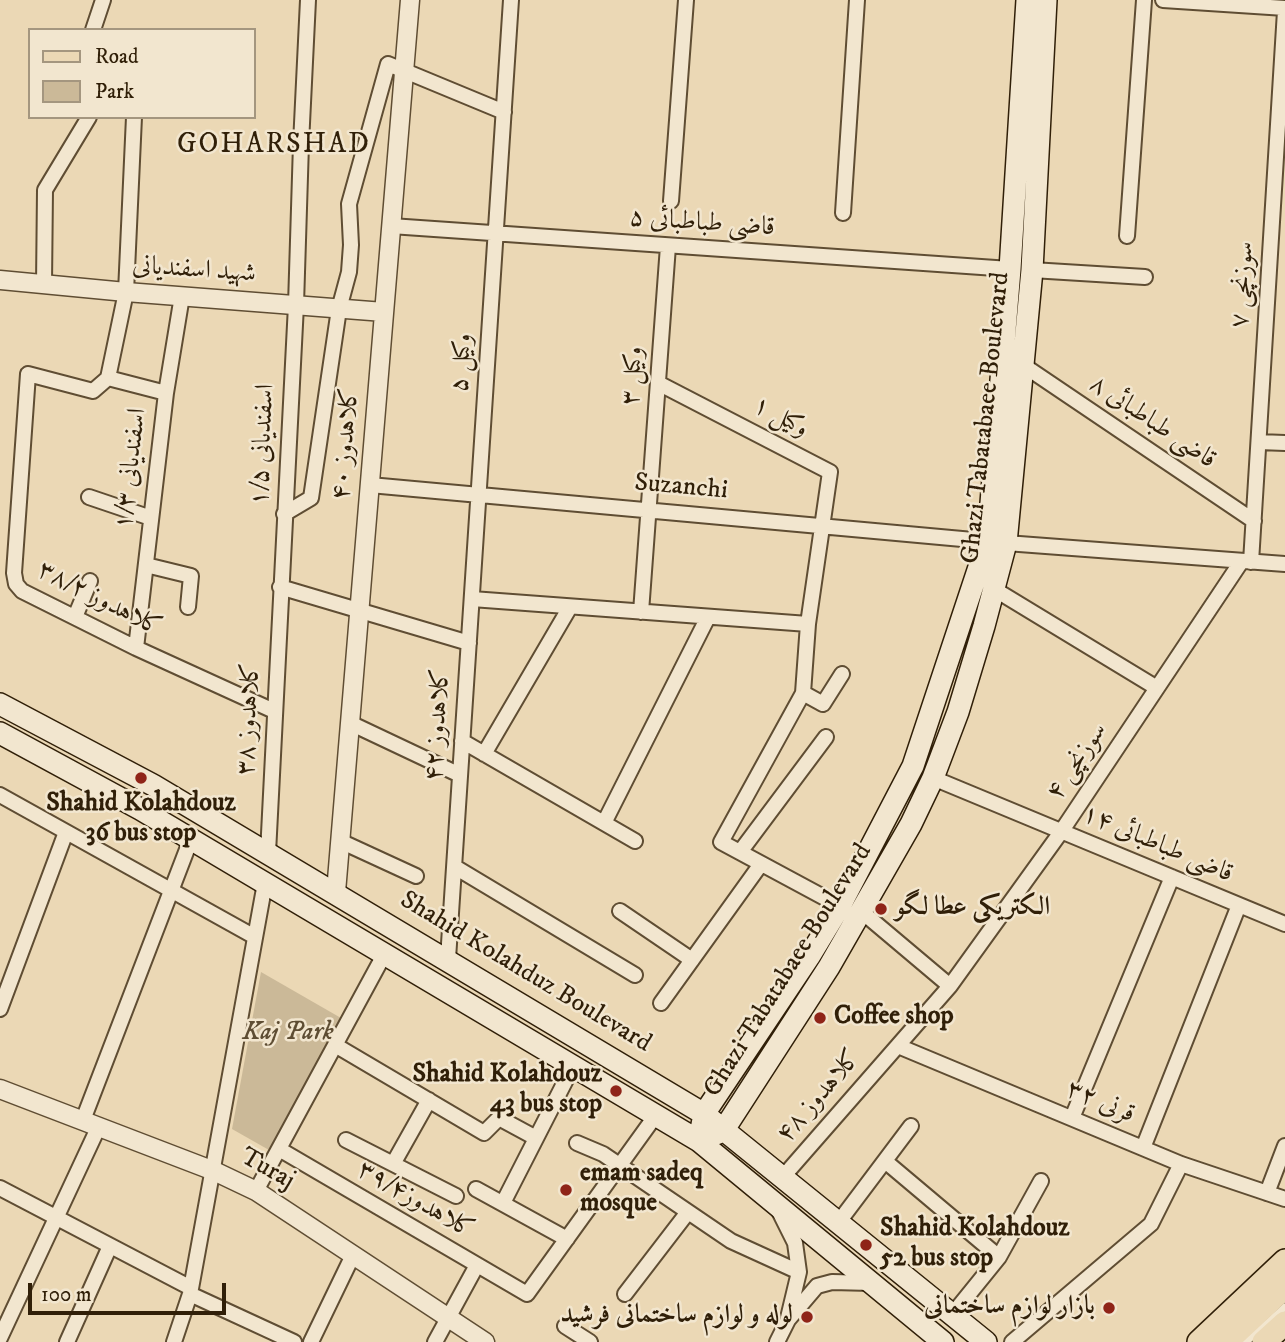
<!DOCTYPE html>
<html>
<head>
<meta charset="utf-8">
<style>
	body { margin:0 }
	#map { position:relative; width:1285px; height:1342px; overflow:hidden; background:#ebd8b5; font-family:"IM FELL DW Pica",serif }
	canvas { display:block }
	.legend { position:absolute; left:28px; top:28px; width:228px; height:91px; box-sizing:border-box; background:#f2e6cf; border:2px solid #a4967f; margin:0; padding:9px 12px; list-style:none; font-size:21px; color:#301f08 }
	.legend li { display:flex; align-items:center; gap:14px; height:35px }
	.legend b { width:35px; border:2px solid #a4967f }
	.scale { position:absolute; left:28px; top:1283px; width:198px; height:32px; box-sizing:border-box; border:4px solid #301f08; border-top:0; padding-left:9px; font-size:21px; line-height:24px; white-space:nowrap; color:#301f08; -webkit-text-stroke:5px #f2e6cf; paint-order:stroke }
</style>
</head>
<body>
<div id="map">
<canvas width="1285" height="1342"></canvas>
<ul class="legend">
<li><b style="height:9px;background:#ebd8b5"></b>Road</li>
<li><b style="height:19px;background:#cbb998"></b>Park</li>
</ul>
<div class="scale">100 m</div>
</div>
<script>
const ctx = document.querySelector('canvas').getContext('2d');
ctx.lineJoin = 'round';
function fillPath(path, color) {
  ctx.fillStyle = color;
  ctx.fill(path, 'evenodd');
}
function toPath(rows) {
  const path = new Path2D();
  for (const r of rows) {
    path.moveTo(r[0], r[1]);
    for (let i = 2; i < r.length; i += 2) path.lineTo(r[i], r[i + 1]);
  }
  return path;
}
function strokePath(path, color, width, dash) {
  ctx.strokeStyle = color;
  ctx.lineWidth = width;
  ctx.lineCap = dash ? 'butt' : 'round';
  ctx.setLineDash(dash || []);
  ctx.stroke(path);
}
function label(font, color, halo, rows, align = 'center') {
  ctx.font = font + ' "IM FELL DW Pica",Amiri,serif';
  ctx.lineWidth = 5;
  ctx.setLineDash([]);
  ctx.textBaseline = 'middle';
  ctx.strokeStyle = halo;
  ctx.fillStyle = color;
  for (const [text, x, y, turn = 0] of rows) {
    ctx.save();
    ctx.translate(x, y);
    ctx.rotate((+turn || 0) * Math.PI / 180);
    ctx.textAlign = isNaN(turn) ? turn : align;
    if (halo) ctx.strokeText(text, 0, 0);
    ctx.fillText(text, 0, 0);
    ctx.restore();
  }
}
fillPath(toPath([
	[261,972,341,1018,269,1150,232,1129]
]), '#cbb998');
const service = toPath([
	[1246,1342,1285,1307]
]);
const minor = toPath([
	[1163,0,1285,8],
	[93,30,103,0],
	[671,201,686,0],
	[843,213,857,0],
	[391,226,1010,269],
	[1127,236,1144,0],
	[1032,270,1145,277],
	[44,284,45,190,89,117],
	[1023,365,1254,521],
	[108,378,93,391,28,374,14,573,16,584,22,591,136,648,274,711],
	[108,378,126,292,134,117],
	[108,378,166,393],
	[658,383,830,472,808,624,803,693,721,842,840,906],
	[1259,442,1285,443],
	[370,485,1006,543,1285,564],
	[89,497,151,518],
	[284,514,311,498,339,309,349,272,351,245,349,204,388,64,504,112],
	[1251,562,1285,11],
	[146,565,191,576,188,607],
	[280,587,469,643],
	[994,589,1157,688],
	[472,599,808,624],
	[641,612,668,246],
	[75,617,90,581],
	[136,648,166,393,182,296],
	[803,693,823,704,842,674],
	[350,723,460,775],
	[462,741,635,841],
	[484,754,570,607],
	[933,778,1285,924],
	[0,795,255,937],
	[604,823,708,617],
	[340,841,416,876],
	[740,852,826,737],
	[268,853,296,305,301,144,308,0],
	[455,867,635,975],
	[620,911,692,960],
	[861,911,950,986],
	[448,959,511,0],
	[661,1003,761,864],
	[0,1009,66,832],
	[335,1045,484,1133,499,1118,536,1138],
	[898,1046,1181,1164,1285,1199],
	[1072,1118,1172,877],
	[83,1120,191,839],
	[346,1140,456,1196],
	[577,1143,603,1154,731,1241,799,1272],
	[1143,1148,1239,905],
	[279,1149,527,1294,656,1115],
	[885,1161,999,1257],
	[393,1164,429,1100],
	[782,1178,950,986,1061,832,1241,562],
	[0,1188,191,1288],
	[476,1189,567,1239],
	[256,1191,385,953],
	[1267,1193,1285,1146],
	[503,1203,573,1066],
	[779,1211,795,1243,799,1272,788,1318],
	[838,1223,911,1126],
	[190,1294,294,1342],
	[625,1294,688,1212],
	[952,1315,999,1257,1041,1181],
	[565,1326,590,1342],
	[0,1338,99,1126],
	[67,1342,110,1246],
	[174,1342,190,1294,265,883],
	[311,1342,353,1255],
	[435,1342,477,1265],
	[777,1342,788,1320,817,1286,832,1282,871,1283],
	[1012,1342,1151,1224,1181,1164]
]);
const tertiary = toPath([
	[0,280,126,292,384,312],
	[336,892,410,0],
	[0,1089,214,1171,256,1191,485,1342]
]);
const secondary = toPath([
	[0,704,153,785,704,1114,986,1342],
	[0,733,140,809,699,1141,943,1342],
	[699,1141,723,1131,829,967,911,824,933,778,958,712,984,626,1006,543,1032,270,1046,0],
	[699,1141,704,1114,809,957,840,906,913,766,988,540,1010,269,1027,0]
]);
const primary = toPath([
	[1199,1342,1285,1261],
	[1226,1342,1285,1287],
	[1264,1342,1285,1323]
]);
strokePath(service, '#5f4d33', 10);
strokePath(minor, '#5f4d33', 18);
strokePath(tertiary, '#5f4d33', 21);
strokePath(secondary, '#301f08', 24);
strokePath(primary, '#301f08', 26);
strokePath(service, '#f2e6cf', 7);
strokePath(minor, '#f2e6cf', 14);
strokePath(tertiary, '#f2e6cf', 18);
strokePath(secondary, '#f2e6cf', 21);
strokePath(primary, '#ebd8b5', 23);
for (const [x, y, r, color] of [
	[141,778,7,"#8f2418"],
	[881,909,7,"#8f2418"],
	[820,1018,7,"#8f2418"],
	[616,1091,7,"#8f2418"],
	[566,1190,7,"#8f2418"],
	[866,1245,7,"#8f2418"],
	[1109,1308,7,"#8f2418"],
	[807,1317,7,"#8f2418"]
]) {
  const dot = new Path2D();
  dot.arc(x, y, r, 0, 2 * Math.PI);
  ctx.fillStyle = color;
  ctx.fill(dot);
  strokePath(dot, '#f2e6cf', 2.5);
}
label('26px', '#301f08', '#f2e6cf', [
	["قاضی طباطبائی ۵",702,224,4],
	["شهید اسفندیانی",194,271,4],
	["سوزنچی ۷",1244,285,-86],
	["وکيل ۵",463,363,-86],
	["وکيل ۳",634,376,-86],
	["وکيل ۱",780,418,28],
	["Ghazi Tabatabaee Boulevard",987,418,-84],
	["قاضی طباطبائی ۸",1152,423,34],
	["کلاهدوز ۴۰",347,444,-85],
	["اسفندیانی ۱/۵",264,445,-87],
	["اسفندیانی ۱/۳",132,469,-83],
	["Suzanchi",681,488,5],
	["کلاهدوز ۳۸/۲",99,600,27],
	["کلاهدوز ۳۸",250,719,-87],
	["کلاهدوز ۴۲",439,725,-86],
	["سوزنچی ۴",1078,762,-56],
	["قاضی طباطبائی ۱۴",1157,845,23],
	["Ghazi Tabatabaee Boulevard",789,971,-58],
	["Shahid Kolahduz Boulevard",525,973,31],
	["کلاهدوز ۴۸",820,1097,-49],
	["قرنی ۳۲",1100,1103,23],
	["Turaj",267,1170,29],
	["کلاهدوز۳۹/۴",415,1201,30]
]);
label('bold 26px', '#301f08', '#f2e6cf', [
	["Shahid Kolahdouz",141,805,"center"],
	["36 bus stop",141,835,"center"],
	["الکتریکی عطا لگو",895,909],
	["Coffee shop",834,1018],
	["Shahid Kolahdouz",602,1076,"right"],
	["43 bus stop",602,1106,"right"],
	["emam sadeq",580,1175],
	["mosque",580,1205],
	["Shahid Kolahdouz",880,1230],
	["52 bus stop",880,1260],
	["بازار لوازم ساختمانی",1095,1308,"right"],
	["لوله و لوازم ساختمانی فرشید",793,1317,"right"]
], 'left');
label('italic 26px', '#5e4d33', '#f2e6cf', [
	["Kaj Park",288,1034]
]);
ctx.letterSpacing = '2px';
label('28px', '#301f08', '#f2e6cf', [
	["GOHARSHAD",274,146]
]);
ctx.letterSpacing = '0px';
</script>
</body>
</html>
